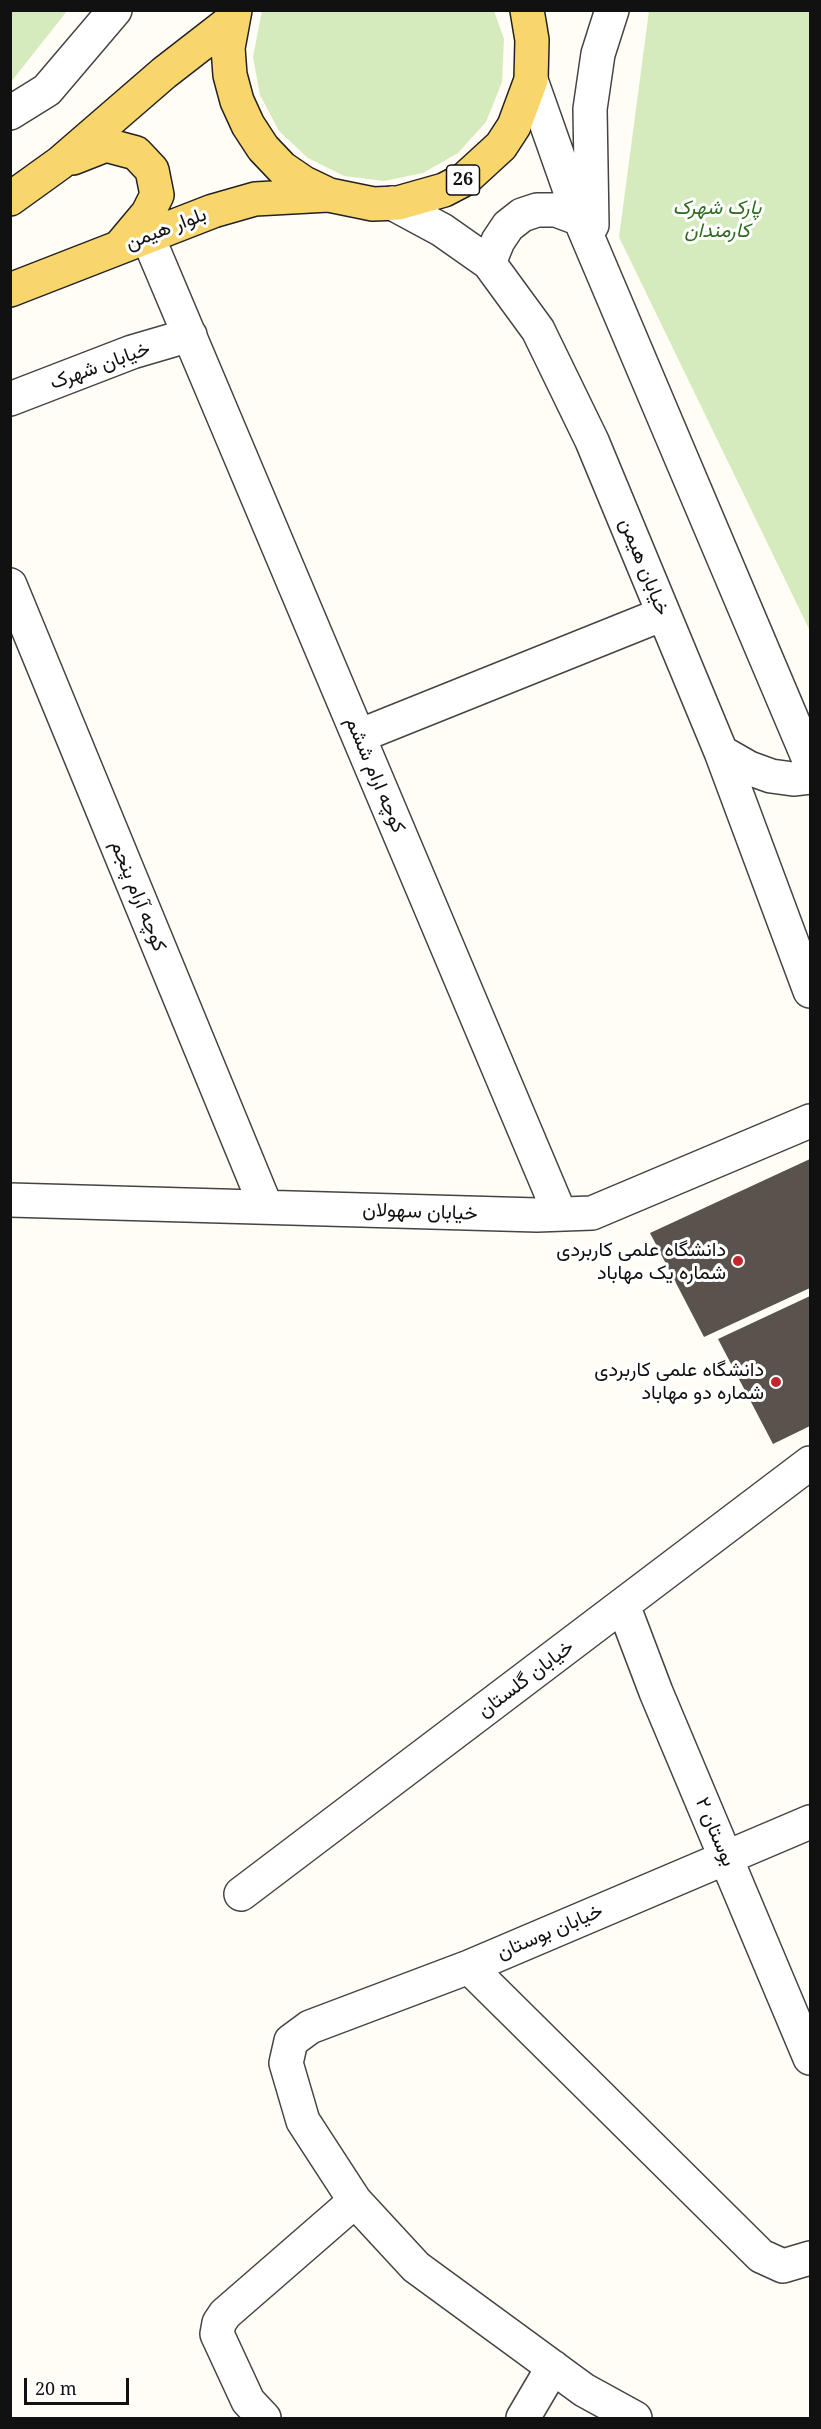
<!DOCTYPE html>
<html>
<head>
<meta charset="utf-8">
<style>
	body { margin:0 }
	#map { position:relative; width:821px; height:2429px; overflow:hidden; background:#fffdf5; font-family:"Noto Serif",serif }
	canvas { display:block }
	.frame { position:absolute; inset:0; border:12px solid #111; pointer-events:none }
	.scale { position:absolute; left:24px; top:2378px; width:105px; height:27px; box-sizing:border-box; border:3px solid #111; border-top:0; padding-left:8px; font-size:18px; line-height:21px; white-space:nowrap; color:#111; -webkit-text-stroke:4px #fff; paint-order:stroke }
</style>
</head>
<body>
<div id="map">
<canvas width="821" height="2429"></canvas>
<div class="frame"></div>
<div class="scale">20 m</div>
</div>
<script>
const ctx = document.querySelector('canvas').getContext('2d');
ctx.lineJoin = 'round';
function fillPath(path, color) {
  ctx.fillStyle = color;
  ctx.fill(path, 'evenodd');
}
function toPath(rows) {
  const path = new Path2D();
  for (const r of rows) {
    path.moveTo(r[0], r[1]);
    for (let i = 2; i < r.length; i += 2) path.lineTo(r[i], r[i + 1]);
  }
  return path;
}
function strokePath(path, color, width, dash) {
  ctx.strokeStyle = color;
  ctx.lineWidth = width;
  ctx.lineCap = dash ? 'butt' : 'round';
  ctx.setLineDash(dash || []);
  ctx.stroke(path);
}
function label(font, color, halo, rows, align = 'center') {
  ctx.font = font + ' "Noto Serif",Vazirmatn,serif';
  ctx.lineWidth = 6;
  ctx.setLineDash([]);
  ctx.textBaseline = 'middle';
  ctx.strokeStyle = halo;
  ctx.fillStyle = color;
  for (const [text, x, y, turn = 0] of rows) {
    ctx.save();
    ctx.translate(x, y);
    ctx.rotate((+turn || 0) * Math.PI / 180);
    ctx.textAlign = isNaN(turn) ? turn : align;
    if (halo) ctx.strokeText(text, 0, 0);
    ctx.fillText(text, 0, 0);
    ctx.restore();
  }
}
fillPath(toPath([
	[11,10,67,11,11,82,10,11],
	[262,11,494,11,504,39,502,82,486,122,458,153,423,173,384,181,344,176,308,158,279,131,260,95,253,57],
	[649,11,810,11,810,631,619,237]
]), '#d5ebbd');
fillPath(toPath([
	[810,1159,810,1288,704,1337,650,1233],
	[810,1296,810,1426,773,1444,718,1339]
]), '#5a524d');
const minor = toPath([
	[531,80,580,219,810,762],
	[10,113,47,90,115,10],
	[392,203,442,230,489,263,538,330,592,441,721,752,810,991],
	[592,225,590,109,598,54,612,10],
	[147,235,560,1214],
	[489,263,498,241,508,226,522,215,537,210,556,210,580,219],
	[10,399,132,352,190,335],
	[10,585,266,1207],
	[359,736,663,614],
	[721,752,749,768,771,776,793,779,810,777],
	[10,1200,537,1215,592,1213,810,1121],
	[623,1605,656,1692,810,2058],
	[241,1894,810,1463],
	[469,1967,761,2256,783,2266,810,2258],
	[264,2418,248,2401,217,2334,219,2323,225,2314,355,2201],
	[523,2418,553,2367],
	[635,2418,584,2390,416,2267,355,2201,303,2121,286,2063,291,2041,310,2027,469,1967,810,1822]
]);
const major = toPath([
	[235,10,228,48,230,75,237,101,248,125,263,148,282,168,304,183,329,195,373,204,398,203,444,190,465,179,501,146,514,126,531,80,532,40,527,10],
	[73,158,106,145,136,153,152,170,157,195,148,213,122,244],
	[10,199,60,163,164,73,231,21],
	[10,290,213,211,255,199,328,195]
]);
strokePath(minor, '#444', 36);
strokePath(major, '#222', 36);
strokePath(minor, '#fff', 33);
strokePath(major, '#f9d66b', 33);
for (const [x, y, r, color] of [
	[738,1261,6,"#c4262e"],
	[776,1382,6,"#c4262e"]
]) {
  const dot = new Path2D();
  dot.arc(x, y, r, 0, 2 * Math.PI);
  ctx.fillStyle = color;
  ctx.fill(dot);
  strokePath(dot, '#fff', 2);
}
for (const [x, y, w] of [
	[463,180,33]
]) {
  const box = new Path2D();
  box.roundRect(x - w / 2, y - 15, w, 30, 4.5);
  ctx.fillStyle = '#fff';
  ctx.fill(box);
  strokePath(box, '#111', 1.5);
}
label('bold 18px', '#111', null, [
	["26",463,180]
]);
label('italic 20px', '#2f6b1f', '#fff', [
	["پارک شهرک",717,208],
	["کارمندان",717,231]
]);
label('20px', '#111', '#fff', [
	["بلوار هیمن",166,229,-21],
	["خیابان شهرک",100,366,-20],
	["خیابان هیمن",644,567,68],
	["کوچه ارام ششم",375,775,67],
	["کوچه آرام پنجم",138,896,68],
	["خیابان سهولان",420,1212,2],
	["خیابان گلستان",526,1679,-37],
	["بوستان ۲",715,1832,67],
	["خیابان بوستان",550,1932,-23]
]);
label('20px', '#111', '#fff', [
	["دانشگاه علمی کاربردی",726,1250],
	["شماره یک مهاباد",726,1273],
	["دانشگاه علمی کاربردی",764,1370],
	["شماره دو مهاباد",764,1393]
], 'right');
</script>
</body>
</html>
